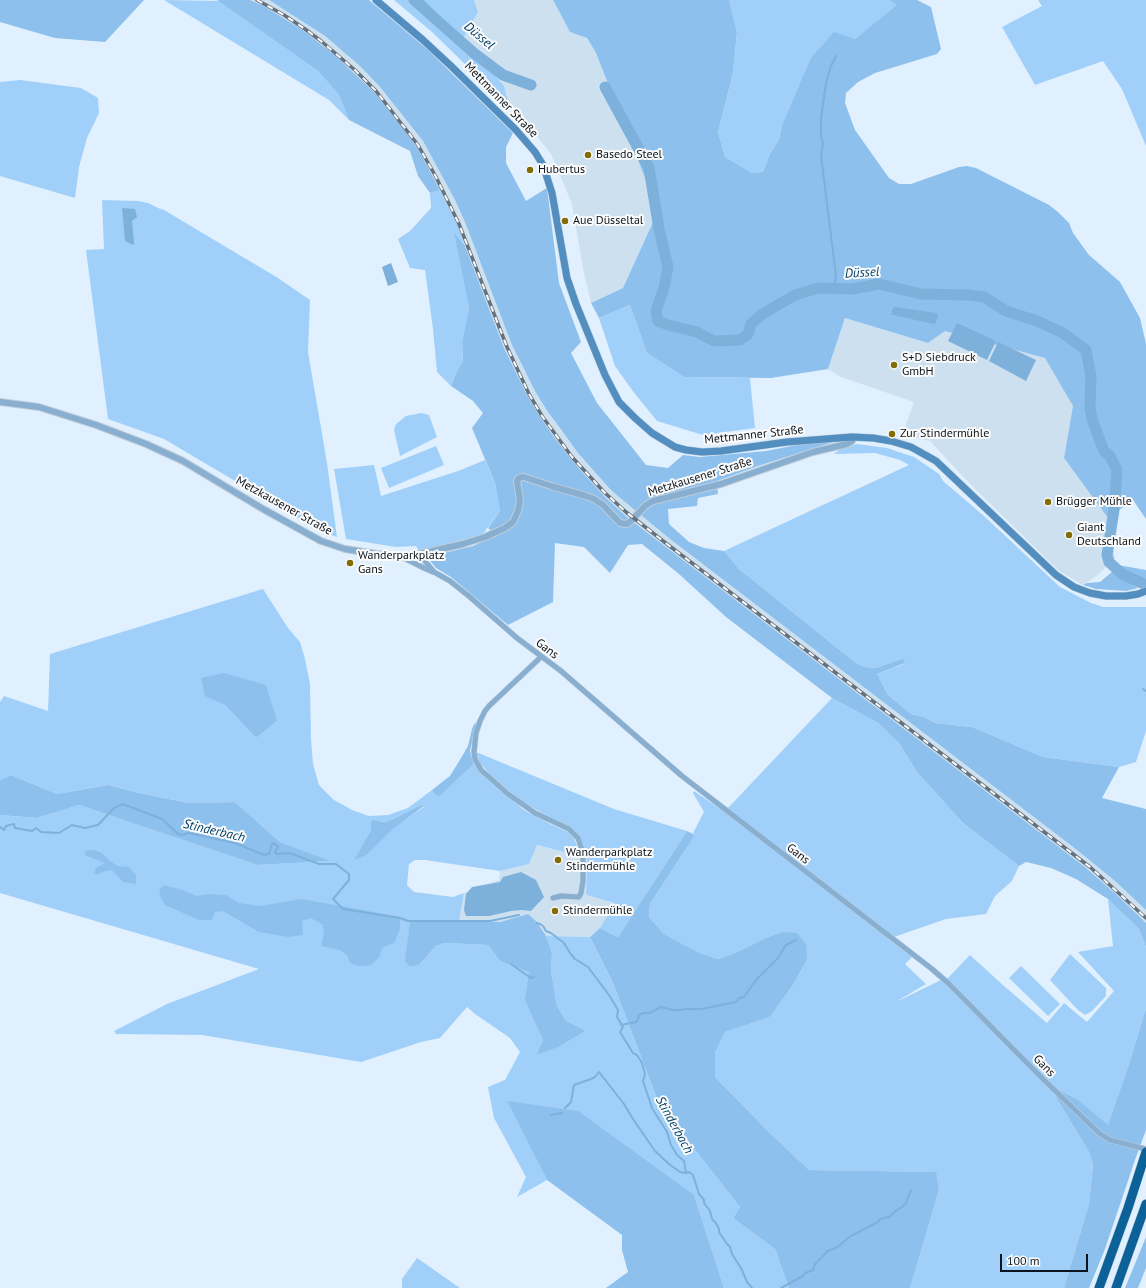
<!DOCTYPE html>
<html>
<head>
<meta charset="utf-8">
<style>
	body { margin:0 }
	#map { position:relative; width:1146px; height:1288px; overflow:hidden; background:#e1f0fe; font-family:"PT Sans",sans-serif }
	canvas { display:block }
	.scale { position:absolute; left:1000px; top:1254px; width:88px; height:18px; box-sizing:border-box; border:2px solid #0c151d; border-top:0; padding-left:5px; font-size:12px; line-height:14px; white-space:nowrap; color:#0c151d; -webkit-text-stroke:3px #fbfbfb; paint-order:stroke }
</style>
</head>
<body>
<div id="map">
<canvas width="1146" height="1288"></canvas>
<div class="scale">100 m</div>
</div>
<script>
const ctx = document.querySelector('canvas').getContext('2d');
ctx.lineJoin = 'round';
function fillPath(path, color) {
  ctx.fillStyle = color;
  ctx.fill(path, 'evenodd');
}
function toPath(rows) {
  const path = new Path2D();
  for (const r of rows) {
    path.moveTo(r[0], r[1]);
    for (let i = 2; i < r.length; i += 2) path.lineTo(r[i], r[i + 1]);
  }
  return path;
}
function strokePath(path, color, width, dash) {
  ctx.strokeStyle = color;
  ctx.lineWidth = width;
  ctx.lineCap = dash ? 'butt' : 'round';
  ctx.setLineDash(dash || []);
  ctx.stroke(path);
}
function label(font, color, halo, rows, align = 'center') {
  ctx.font = font + ' "PT Sans",sans-serif';
  ctx.lineWidth = 4;
  ctx.setLineDash([]);
  ctx.textBaseline = 'middle';
  ctx.strokeStyle = halo;
  ctx.fillStyle = color;
  for (const [text, x, y, turn = 0] of rows) {
    ctx.save();
    ctx.translate(x, y);
    ctx.rotate((+turn || 0) * Math.PI / 180);
    ctx.textAlign = isNaN(turn) ? turn : align;
    if (halo) ctx.strokeText(text, 0, 0);
    ctx.fillText(text, 0, 0);
    ctx.restore();
  }
}
fillPath(toPath([
	[250,0,269,0,325,36,360,66,380,87,423,141,455,200,465,222,495,300,522,366,548,412,561,431,578,453,609,488,619,497,670,539,1077,850,1115,881,1146,910,1146,923,1118,896,1085,867,628,518,606,498,570,458,540,417,527,395,504,348,458,226,440,190,417,147,375,93,337,57,320,43,285,19,264,6],
	[474,0,553,0,570,32,587,38,596,53,658,211,623,288,591,303,583,268,572,204,551,154,508,101,504,86,463,39,478,12],
	[845,318,928,343,945,331,1046,358,1073,406,1064,458,1108,518,1115,558,1099,574,1083,585,1059,571,972,486,930,441,902,435,914,402,841,377,828,369],
	[536,845,587,857,586,895,615,903,600,928,590,937,546,936,537,922,528,914,500,922,459,921,464,893,499,880,500,871,529,864]
]), '#cde0f0');
fillPath(toPath([
	[164,0,219,1,318,71,339,95,349,120,329,100],
	[394,0,409,0,443,31,452,28,425,0,474,0,478,12,463,39,504,86,508,101,503,101,432,32],
	[729,0,889,0,898,5,855,39,782,126,779,139,770,154,763,172,752,173,725,157,718,132,733,73,737,32],
	[1038,0,1146,0,1146,146,1122,89,1103,61,1035,85,1002,27,1042,6],
	[20,80,81,88,98,98,99,113,87,138,79,167,75,198,0,176,0,82],
	[440,190,458,226,465,246,455,233,469,308,462,342,463,361,457,371,451,386,437,372,433,329,425,270,410,268,398,239,410,231,431,208,430,193],
	[102,200,138,201,148,203,158,208,164,210,278,278,310,300,308,352,327,463,337,537,318,530,164,439,108,419,86,250,104,249],
	[630,305,647,353,684,377,750,378,755,428,703,435,657,421,635,394,615,366,599,318],
	[421,413,429,415,437,437,400,456,394,430,396,424,406,416],
	[857,444,887,448,914,457,939,474,943,481,984,516,1060,587,1091,603,1103,607,1146,607,1146,731,1136,762,1119,767,1043,757,972,727,935,723,924,717,911,714,888,695,877,674,904,664,903,660,876,668,865,667,856,663,739,569,724,551,909,465,900,460,875,453,834,454,839,450],
	[436,446,444,465,389,488,381,468],
	[485,460,495,483,500,511,482,535,419,551,416,546,396,547,346,539,334,469,374,465,381,496,458,471],
	[263,589,288,628,300,642,305,659,310,684,311,739,313,764,319,785,334,800,352,810,369,816,388,815,408,808,432,790,434,794,445,791,474,764,493,784,524,810,552,825,568,832,574,838,581,856,537,845,529,864,500,871,425,860,415,860,409,864,407,885,414,892,453,897,464,893,459,921,410,920,406,961,410,967,419,965,436,946,444,943,488,945,500,961,530,972,526,1000,543,1040,536,1055,566,1021,557,1006,551,971,552,953,546,936,590,937,613,983,659,1104,740,1207,733,1218,775,1249,789,1288,724,1288,694,1195,508,1102,547,1180,517,1197,526,1177,494,1118,488,1087,505,1080,520,1052,510,1038,475,1014,467,1007,440,1038,421,1042,361,1062,202,1035,116,1034,114,1031,167,1004,259,969,0,893,0,815,37,818,79,805,257,865,330,861,280,842,235,802,189,803,139,793,108,785,57,794,11,775,0,780,0,702,4,696,48,711,50,654],
	[225,705,277,721,256,738],
	[421,805,424,807,392,829,355,859,371,830,371,823,389,821],
	[832,698,878,723,899,743,917,772,963,823,1019,866,1012,881,995,896,986,914,946,919,888,939,912,957,905,964,926,984,899,1000,900,1000,941,980,1051,1089,1089,1152,1093,1164,1089,1204,1064,1288,910,1288,939,1190,935,1172,809,1170,770,1133,715,1077,715,1053,725,1032,770,1017,793,985,807,960,782,932,768,937,735,953,718,959,700,953,664,934,649,917,650,904,695,835,693,833,704,812,693,793,694,791,719,808,729,807],
	[476,752,614,809,687,831,618,937,600,928,615,903,586,895,587,857,581,839,572,830,523,802,493,778,480,763],
	[1108,899,1139,929,1146,947,1146,1008,1128,1067,1108,1126,1077,1099,1053,1087,946,980,970,955,1004,986,1047,1023,1064,1003,1087,1022,1114,991,1078,952,1113,946],
	[1070,954,1106,988,1106,996,1092,1011,1085,1015,1078,1010,1050,980],
	[1021,966,1060,1004,1048,1016,1009,978],
	[417,1258,460,1288,402,1288,402,1279]
]), '#a0d0f9');
fillPath(toPath([
	[0,0,144,0,105,42,55,38,0,22],
	[217,0,250,0,264,6,304,31,337,57,375,93,398,122,417,147,440,190,430,193,418,176,410,151,349,120,339,95,318,71],
	[269,0,369,0,428,50,513,133,506,147,506,163,526,201,547,188,559,283,581,342,571,353,597,403,646,465,668,468,683,455,700,457,766,451,802,444,840,440,761,465,717,481,718,494,698,498,697,506,668,509,669,524,689,542,704,548,724,551,739,569,856,663,865,667,876,668,903,659,905,663,877,674,888,695,911,714,924,717,935,723,972,727,1043,757,1119,767,1102,798,1146,809,1146,910,1115,881,1077,850,670,539,619,497,609,488,578,453,548,412,535,391,512,345,465,222,455,200,423,141,380,87,360,66,325,36],
	[409,0,425,0,452,28,443,31],
	[553,0,729,0,737,32,733,73,718,132,725,157,752,173,763,172,770,154,779,139,782,126,811,58,834,32,855,39,897,5,889,0,917,0,931,7,941,49,937,54,875,73,858,82,846,93,845,103,855,130,889,178,899,184,911,184,959,167,967,166,976,168,1049,205,1058,212,1069,223,1073,233,1089,255,1120,282,1140,318,1146,344,1146,519,1133,500,1108,518,1064,458,1073,406,1045,358,945,331,928,343,845,318,828,369,771,378,684,377,647,353,630,305,599,318,591,303,623,288,658,211,596,53,587,38,570,32],
	[454,232,465,246,504,348,527,395,540,417,552,434,570,458,584,474,606,498,628,518,1085,867,1118,896,1146,923,1146,947,1139,929,1108,899,1076,879,1051,868,1026,862,1019,866,963,823,917,772,899,743,878,723,832,698,726,617,679,574,642,544,628,545,610,573,584,547,555,543,553,602,508,625,451,577,436,568,427,557,473,546,496,535,488,528,500,511,495,483,472,428,483,413,473,401,451,386,457,371,463,361,462,342,469,308],
	[1118,565,1146,570,1146,581,1121,569],
	[1113,571,1138,588,1126,591,1096,589,1083,585,1087,583,1100,582],
	[224,673,266,685,277,721,256,738,225,705,205,696,201,678],
	[476,723,470,751,474,764,445,791,439,796,434,794,432,790,450,776,461,758,468,746,472,729,474,724],
	[11,775,57,794,108,785,139,793,189,803,235,802,280,842,331,861,257,865,79,805,37,818,0,815,0,780],
	[421,805,424,806,393,829,366,855,354,860,371,830,371,823,373,820,383,822,389,821],
	[687,831,695,835,650,904,649,917,664,934,700,953,718,959,735,953,768,937,782,932,797,933,806,944,807,960,793,985,770,1017,725,1032,715,1053,715,1077,770,1133,809,1170,936,1172,939,1190,910,1288,789,1288,775,1249,733,1218,740,1207,659,1104,613,983,590,937,600,928,618,937],
	[94,850,102,853,111,862,118,866,129,867,136,875,136,884,123,882,112,870,105,871,97,875,94,874,96,868,105,863,85,855,85,851],
	[164,885,182,890,197,896,209,894,226,895,239,903,260,906,301,899,347,907,400,917,400,929,394,943,382,948,380,956,371,965,359,966,350,963,347,955,340,950,321,946,324,933,323,925,311,918,302,921,303,935,288,937,259,932,223,911,215,912,212,920,199,920,165,905,161,898,159,890],
	[528,914,537,922,546,936,552,953,551,971,557,1006,566,1021,585,1031,558,1047,536,1055,543,1040,525,1000,529,972,500,961,488,945,444,943,436,946,419,965,410,967,405,961,410,920,500,922],
	[1146,1008,1146,1130,1135,1160,1105,1249,1089,1288,1064,1288,1089,1204,1093,1164,1089,1152,1051,1089,1053,1087,1077,1099,1108,1125,1128,1067],
	[507,1101,578,1111,694,1195,724,1288,606,1288,628,1272,622,1250,622,1235,547,1180],
	[1146,1237,1146,1268,1138,1288,1125,1288]
]), '#8dc0ec');
fillPath(toPath([
	[122,208,135,209,137,217,132,221,134,243,133,245,125,241],
	[391,263,398,282,388,286,382,267],
	[895,307,936,313,938,315,936,323,934,324,893,315,891,314,893,308],
	[957,323,996,341,987,360,948,341],
	[998,342,1036,360,1026,381,989,361],
	[521,872,536,880,544,897,531,911,522,910,511,911,489,916,466,916,464,910,466,894,472,887,500,882,503,877]
]), '#7db0db');
strokePath(toPath([
	[834,289,836,276,821,155,823,143,821,136,821,118,826,83,831,66,836,56],
	[1143,689,1146,691],
	[0,827,4,830,6,826,14,824,15,828,32,831,36,828,41,832,59,833,72,825,85,828,98,825,114,808,123,804,162,819,178,834,181,835,189,833,235,843,264,855,269,854,272,844,274,843,278,847,275,852,277,854,290,853,319,864,336,864,349,874,349,880,333,899,343,909,400,918,408,921,490,921,519,915],
	[537,923,540,924,543,926,546,931,551,933,564,943,570,953,575,959,588,967,609,995,618,1010,617,1017,623,1027,620,1032,633,1053,637,1055,642,1063,645,1074,643,1081,652,1108,667,1132,671,1145,677,1155,684,1161,686,1173,689,1172,693,1175,699,1194,704,1200,704,1203,710,1211,712,1219,716,1223,719,1229,719,1232,727,1244,730,1247,732,1254,741,1268,747,1282,752,1288],
	[511,964,528,976,531,978,534,977],
	[621,1025,636,1022,638,1019,639,1015,643,1013,650,1013,661,1007,672,1010,679,1010,685,1009,701,1009,736,1002,739,998,744,997,756,980,777,959,786,945,796,940],
	[565,1108,571,1102,574,1085,591,1079,595,1077,599,1072,624,1104,633,1119,655,1151,669,1164,680,1172,686,1173],
	[551,1115,562,1113],
	[781,1288,803,1276,805,1273,813,1270,815,1264,828,1251,836,1248,851,1236,878,1222,880,1219,889,1217,897,1210,902,1207,906,1203,911,1190]
]), '#7db0db', 2);
strokePath(toPath([
	[414,0,475,54,503,75,531,85],
	[605,87,649,168,659,229,668,267,664,288,656,311,658,321,668,325,697,332,714,341,740,340,748,334,751,324,761,315,795,295,818,288,852,289,879,284,921,294,969,295,984,297,1006,311,1037,321,1063,333,1086,350,1091,376,1090,408,1092,419,1104,451,1110,456,1117,470,1114,510,1107,555,1109,562,1122,574,1146,585]
]), '#7db0db', 11);
const minor = toPath([
	[419,554,434,572,450,581,470,597,517,638,561,671,682,776,932,969,948,983,1043,1079,1099,1133,1110,1140,1146,1149],
	[402,557,424,568,433,572],
	[541,657,489,706,485,711,480,721,476,733,474,752,475,759,481,770,508,794,535,813,569,829,578,838,583,853,583,881,581,893,579,897,561,896,553,898]
]);
const tertiary = toPath([
	[0,402,39,407,96,425,146,444,183,461,263,509,321,541,345,549,396,557,419,554,463,544,485,537,505,528,513,522,518,511,520,501,517,481,518,479,521,477,524,477,551,486,586,496,594,499,603,505,620,523,627,524,631,521,646,505,653,501,721,484,813,452,847,444,852,441,852,437]
]);
const secondary = toPath([
	[376,0,423,40,451,66,516,130,535,152,543,165,552,193,567,278,576,304,605,375,619,402,635,418,652,433,675,447,686,450,702,452,721,451,787,442,852,437,873,438,891,441,911,447,936,461,1056,575,1074,587,1090,593,1106,596,1126,596,1138,594,1146,591]
]);
const motorway = toPath([
	[1099,1288,1128,1208,1146,1152],
	[1116,1288,1146,1204]
]);
strokePath(minor, '#bfcdda', 6);
strokePath(tertiary, '#bfcdda', 8);
strokePath(secondary, '#bfcdda', 8);
strokePath(motorway, '#bfcdda', 10);
strokePath(minor, '#88aed0', 5);
strokePath(tertiary, '#88aed0', 6);
strokePath(secondary, '#528ebf', 7);
strokePath(motorway, '#0c6198', 9);
const rail = toPath([
	[257,0,284,15,305,29,321,41,356,71,376,91,418,145,436,177,459,224,507,347,529,394,542,416,572,457,604,492,626,512,667,544,1090,867,1146,918]
]);
strokePath(rail, '#65717c', 3.5);
strokePath(rail, '#fbfbfb', 2, [6]);
for (const [x, y, r, color] of [
	[588,155,4,"#816c06"],
	[530,170,4,"#816c06"],
	[565,221,4,"#816c06"],
	[894,365,4,"#816c06"],
	[892,434,4,"#816c06"],
	[1048,502,4,"#816c06"],
	[1069,535,4,"#816c06"],
	[350,563,4,"#816c06"],
	[558,860,4,"#816c06"],
	[555,911,4,"#816c06"]
]) {
  const dot = new Path2D();
  dot.arc(x, y, r, 0, 2 * Math.PI);
  ctx.fillStyle = color;
  ctx.fill(dot);
  strokePath(dot, '#fbfbfb', 1.5);
}
label('12px', '#0c151d', '#fbfbfb', [
	["Mettmanner Straße",501,100,46],
	["Mettmanner Straße",754,435,-6],
	["Metzkausener Straße",700,477,-17],
	["Metzkausener Straße",284,506,29],
	["Gans",547,649,37],
	["Gans",798,854,38],
	["Gans",1044,1066,45]
]);
label('12px', '#0c151d', '#fbfbfb', [
	["Basedo Steel",596,155],
	["Hubertus",538,170],
	["Aue Düsseltal",573,221],
	["S+D Siebdruck",902,358],
	["GmbH",902,372],
	["Zur Stindermühle",900,434],
	["Brügger Mühle",1056,502],
	["Giant",1077,528],
	["Deutschland",1077,542],
	["Wanderparkplatz",358,556],
	["Gans",358,570],
	["Wanderparkplatz",566,853],
	["Stindermühle",566,867],
	["Stindermühle",563,911]
], 'left');
label('italic 13px', '#004068', '#fbfbfb', [
	["Düssel",479,36,40],
	["Düssel",862,273,-3],
	["Stinderbach",214,831,13],
	["Stinderbach",674,1125,61]
]);
</script>
</body>
</html>
